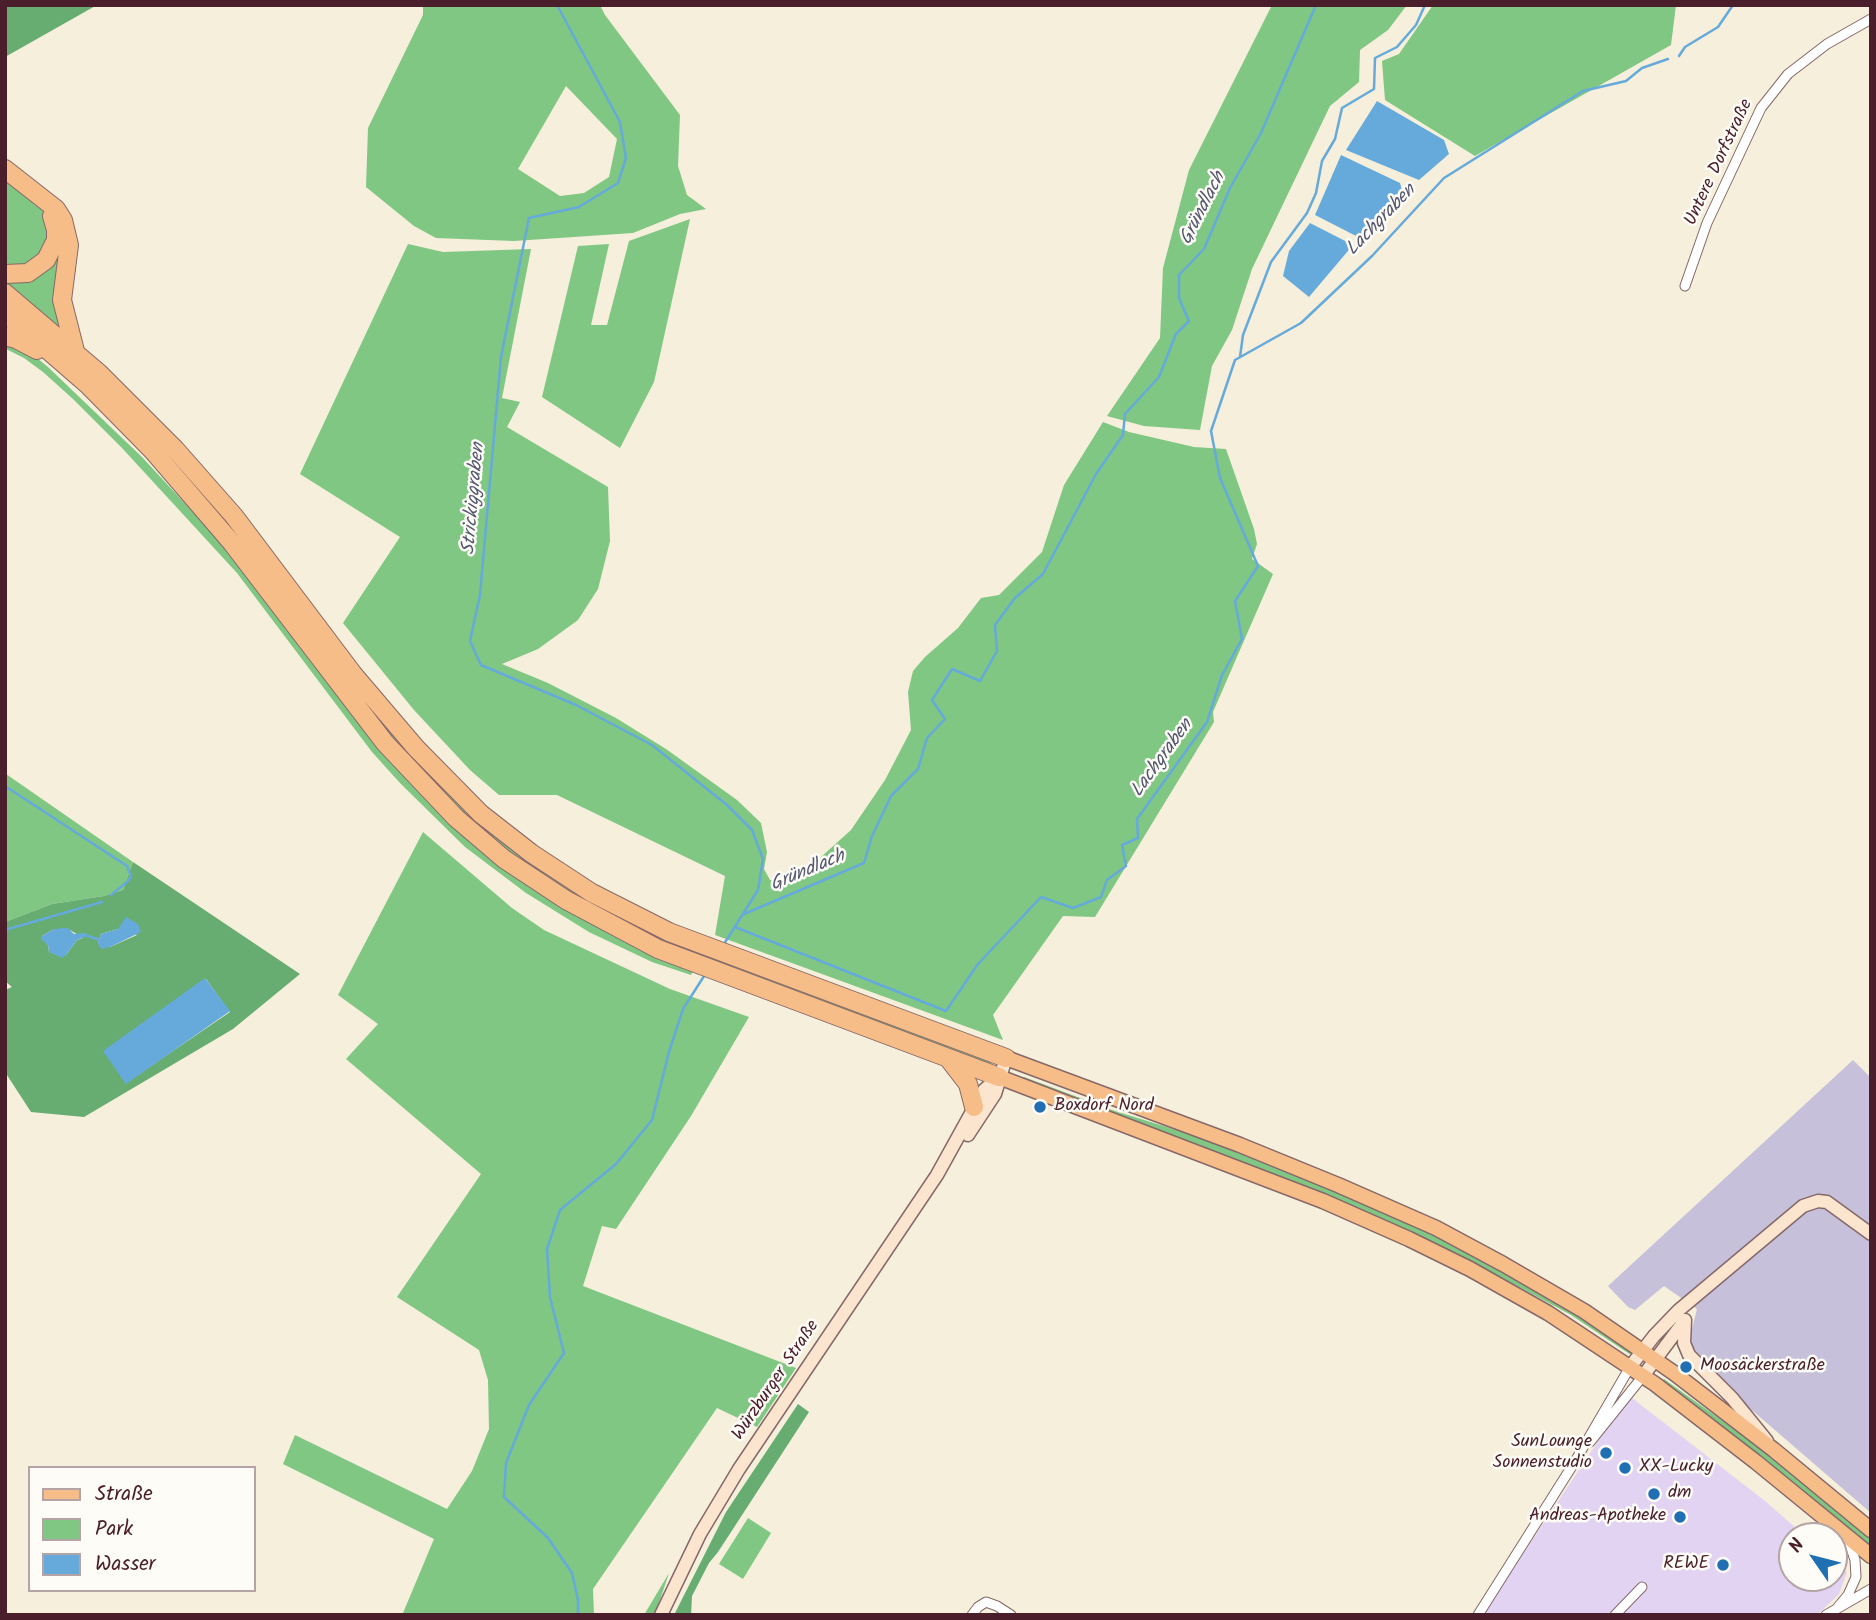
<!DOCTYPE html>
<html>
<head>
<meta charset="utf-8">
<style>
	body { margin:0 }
	#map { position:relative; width:1876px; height:1620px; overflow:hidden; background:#f5efdb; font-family:Kalam,sans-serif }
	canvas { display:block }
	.frame { position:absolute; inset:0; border:7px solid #4a1f2b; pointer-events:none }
	.legend { position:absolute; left:28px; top:1466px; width:228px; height:126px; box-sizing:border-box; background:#fdfcf7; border:2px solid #b5a4a5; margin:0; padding:9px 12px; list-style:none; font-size:21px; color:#4a1f2b }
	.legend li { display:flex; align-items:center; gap:14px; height:35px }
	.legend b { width:35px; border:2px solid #b5a4a5 }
	.north { position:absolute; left:1778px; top:1522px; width:70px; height:70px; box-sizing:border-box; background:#fdfcf7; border:2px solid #b5a4a5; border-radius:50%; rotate:305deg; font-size:19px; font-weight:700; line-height:28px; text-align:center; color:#4a1f2b }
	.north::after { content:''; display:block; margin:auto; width:24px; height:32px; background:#1f6fb2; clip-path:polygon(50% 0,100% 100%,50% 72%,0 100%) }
</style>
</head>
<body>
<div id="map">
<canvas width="1876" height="1620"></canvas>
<div class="frame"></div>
<ul class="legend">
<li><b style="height:9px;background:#f7bd88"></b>Straße</li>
<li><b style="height:19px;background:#7fc783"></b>Park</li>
<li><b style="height:19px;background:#66aadb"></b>Wasser</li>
</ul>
<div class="north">N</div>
</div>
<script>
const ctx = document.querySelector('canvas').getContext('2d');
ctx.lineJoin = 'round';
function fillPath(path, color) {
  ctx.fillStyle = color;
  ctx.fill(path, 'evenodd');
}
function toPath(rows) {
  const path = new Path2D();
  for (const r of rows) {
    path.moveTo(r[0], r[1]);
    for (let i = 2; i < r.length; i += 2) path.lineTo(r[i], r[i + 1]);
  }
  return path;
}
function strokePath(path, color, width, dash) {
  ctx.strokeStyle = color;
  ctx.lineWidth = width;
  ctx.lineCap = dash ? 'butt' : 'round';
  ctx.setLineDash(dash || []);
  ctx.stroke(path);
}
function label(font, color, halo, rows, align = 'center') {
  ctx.font = font + ' Kalam,sans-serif';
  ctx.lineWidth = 5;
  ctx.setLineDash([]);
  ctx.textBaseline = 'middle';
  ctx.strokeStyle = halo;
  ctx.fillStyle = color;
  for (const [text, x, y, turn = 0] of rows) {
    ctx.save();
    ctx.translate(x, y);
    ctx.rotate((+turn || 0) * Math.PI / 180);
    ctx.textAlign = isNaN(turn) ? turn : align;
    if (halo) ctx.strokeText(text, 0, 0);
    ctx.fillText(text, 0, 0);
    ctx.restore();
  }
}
fillPath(toPath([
	[1632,1398,1765,1501,1805,1536,1792,1536,1792,1578,1834,1578,1834,1561,1847,1572,1839,1594,1817,1615,1487,1615,1484,1612,1625,1401]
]), '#e3d3f2');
fillPath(toPath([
	[1853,1060,1871,1078,1871,1513,1695,1361,1690,1337,1697,1309,1664,1286,1635,1310,1628,1307,1608,1286]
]), '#c6c0da');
fillPath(toPath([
	[423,5,600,5,605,15,680,115,678,166,687,195,706,209,680,214,633,233,514,241,436,238,414,226,366,187,368,128,423,15],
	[566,86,617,139,609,177,584,193,560,196,518,169],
	[1272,5,1407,5,1388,30,1360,50,1359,82,1330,106,1252,269,1232,330,1212,366,1200,430,1144,426,1107,416,1160,338,1163,268,1189,170],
	[1433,5,1676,5,1671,45,1475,156,1385,100,1382,61,1399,54],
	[5,178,37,203,45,214,51,233,40,262,5,272],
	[690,219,654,382,620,448,542,397,578,246,609,244,591,325,607,325,629,241],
	[60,234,61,330,5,284,5,279,16,282],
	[408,244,443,252,531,249,502,398,520,402,507,427,608,487,610,541,598,589,578,620,538,649,502,664,548,683,616,718,666,749,737,800,761,823,767,852,764,869,770,880,784,880,811,866,851,830,885,780,911,730,908,692,913,671,925,657,958,628,981,598,999,595,1042,552,1064,485,1103,422,1129,432,1194,447,1226,449,1254,529,1257,544,1252,559,1273,574,1213,712,1214,722,1095,917,1063,916,993,1015,1003,1040,715,935,725,876,557,795,499,795,470,770,414,710,343,623,400,537,300,474],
	[6,343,30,352,49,368,142,457,227,549,350,711,543,894,599,928,638,948,694,970,691,975,652,962,589,932,526,893,465,847,400,783,372,752,237,573,122,448,73,399,43,372,24,358,6,349],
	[64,350,207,494,346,673,548,872,989,1061,994,1066,670,949,522,866,440,796],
	[6,774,133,862,123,890,104,896,52,904,5,922],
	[423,832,512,908,544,930,670,989,749,1017,691,1116,616,1229,602,1226,583,1286,796,1368,757,1427,717,1408,593,1589,594,1615,404,1615,403,1613,434,1539,283,1464,295,1435,447,1509,472,1471,489,1429,488,1380,479,1350,397,1297,481,1174,346,1059,378,1024,338,995],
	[1024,1077,1115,1111,1196,1136,1264,1161,1405,1221,1479,1258,1573,1311,1633,1352,1631,1355,1571,1315,1510,1282,1023,1080],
	[1664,1379,1773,1457,1871,1537,1871,1550,1661,1382],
	[748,1518,771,1533,743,1579,719,1564],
	[669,1573,655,1615,644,1615]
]), '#7fc783');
fillPath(toPath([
	[5,5,97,5,5,57],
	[133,862,300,974,233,1029,84,1117,31,1112,5,1072,5,990,12,987,5,981,5,922,52,904,104,896,123,890],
	[54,929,70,930,83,938,77,940,66,955,49,952,48,945,42,936],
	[118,929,137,935,110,947,98,943,101,934],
	[206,979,230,1012,126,1083,104,1051],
	[798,1404,809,1412,718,1552,709,1563,692,1596,691,1615,674,1615,726,1512]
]), '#67ac71');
fillPath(toPath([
	[1377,101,1444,140,1449,154,1419,180,1346,150],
	[1341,155,1400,183,1403,194,1362,239,1315,215],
	[1310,223,1353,245,1309,297,1283,276,1289,251],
	[126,917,138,924,141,932,110,947,101,949,98,943,101,934,118,929],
	[64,928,68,928,74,934,86,933,88,936,77,940,66,955,62,958,49,952,48,945,41,939,42,936,54,929],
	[205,978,230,1011,126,1084,103,1051]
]), '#66aadb');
strokePath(toPath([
	[557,5,620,122,626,158,618,183,579,207,529,218,501,357,480,595,470,641,481,665,576,705,652,745,727,805,752,830,763,859,758,890,724,944],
	[1679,56,1685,47,1718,27,1733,5],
	[1240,357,1243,335,1271,262,1307,213,1316,193,1322,161,1335,139,1342,108,1374,89,1375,58,1397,47,1416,25,1425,5],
	[5,786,127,866,131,876,128,881,111,895],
	[744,914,864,863,872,836,891,796,918,769,927,738,945,719,932,700,952,669,980,681,997,651,995,625,1015,598,1043,574,1096,474,1123,435,1125,414,1159,377,1176,334,1189,321,1179,298,1179,275,1204,249,1230,188,1261,133,1316,5],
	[735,927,946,1011,978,964,1041,897,1073,908,1101,897,1107,880,1126,866,1122,845,1138,838,1137,819,1207,722,1222,675,1242,639,1235,601,1258,566,1220,478,1211,431,1235,360,1301,323,1372,256,1444,178,1583,91,1626,81,1642,68,1668,59],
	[5,930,102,902],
	[88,936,100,940],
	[578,1615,578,1600,572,1573,548,1538,504,1497,506,1463,529,1405,564,1353,550,1297,547,1249,560,1210,616,1164,652,1120,669,1052,683,1009,706,973]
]), '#66aadb', 2.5);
const street = toPath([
	[1685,286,1707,223,1761,108,1788,74,1827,44,1871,19],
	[1590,1442,1643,1376],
	[1838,1607,1848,1595,1856,1577,1855,1560,1848,1539],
	[972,1615,978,1607,986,1602,997,1606,1011,1615],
	[1478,1615,1574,1463,1630,1367],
	[1615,1615,1642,1587],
	[1826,1615,1871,1589]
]);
const secondary = toPath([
	[968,1135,995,1094,1006,1058],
	[1685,1320,1684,1343,1689,1355,1732,1398,1767,1441],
	[1630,1367,1654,1336,1679,1310,1803,1206,1818,1201,1827,1202,1871,1234],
	[1643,1376,1685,1320],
	[661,1615,700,1534,739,1469,937,1175,984,1090,999,1077]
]);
const primary = toPath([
	[1006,1058,1240,1145,1338,1185,1436,1228,1503,1264,1584,1311,1674,1373,1774,1450,1871,1530],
	[999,1077,1323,1201,1409,1239,1470,1269,1548,1313,1655,1384,1756,1462,1871,1556]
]);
const highway = toPath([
	[5,169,56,209,63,220,69,245,62,300,75,351],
	[5,274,28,273,46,260,56,240,56,230,52,216],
	[5,293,99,373,175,449,234,516,353,674,416,748,481,814,531,853,592,893,669,932,1006,1058],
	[5,313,88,385,153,451,232,543,385,743,456,818,504,859,566,900,658,949,999,1077],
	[5,336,16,339,37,350],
	[948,1058,968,1084,974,1107]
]);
strokePath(street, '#866869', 11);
strokePath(secondary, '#866869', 15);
strokePath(primary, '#866869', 17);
strokePath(highway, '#866869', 20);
strokePath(street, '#fff', 9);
strokePath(secondary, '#fce5cf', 12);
strokePath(primary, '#f7bd88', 14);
strokePath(highway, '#f7bd88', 18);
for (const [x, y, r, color] of [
	[1040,1107,7,"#1f6fb2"],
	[1686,1367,7,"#1f6fb2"],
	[1606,1453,7,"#1f6fb2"],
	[1625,1468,7,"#1f6fb2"],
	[1654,1494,7,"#1f6fb2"],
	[1680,1517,7,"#1f6fb2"],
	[1723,1565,7,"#1f6fb2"]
]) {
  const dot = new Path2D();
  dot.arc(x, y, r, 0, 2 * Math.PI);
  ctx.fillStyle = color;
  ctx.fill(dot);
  strokePath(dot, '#fdfcf7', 2.5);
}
label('18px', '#4a1f2b', '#fdfcf7', [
	["Untere Dorfstraße",1720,163,-65],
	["Würzburger Straße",777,1381,-56]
]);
label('18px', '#4a1f2b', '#fdfcf7', [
	["Boxdorf Nord",1054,1107],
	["Moosäckerstraße",1700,1367],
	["SunLounge",1592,1443,"right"],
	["Sonnenstudio",1592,1464,"right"],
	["XX-Lucky",1639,1468],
	["dm",1668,1494],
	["Andreas-Apotheke",1666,1517,"right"],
	["REWE",1709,1565,"right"]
], 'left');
label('italic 19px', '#555771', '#fdfcf7', [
	["Gründlach",1204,209,-63],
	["Lachgraben",1382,221,-46],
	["Strickiggraben",475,499,-85],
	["Lachgraben",1163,759,-54],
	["Gründlach",808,872,-23]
]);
</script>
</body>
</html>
